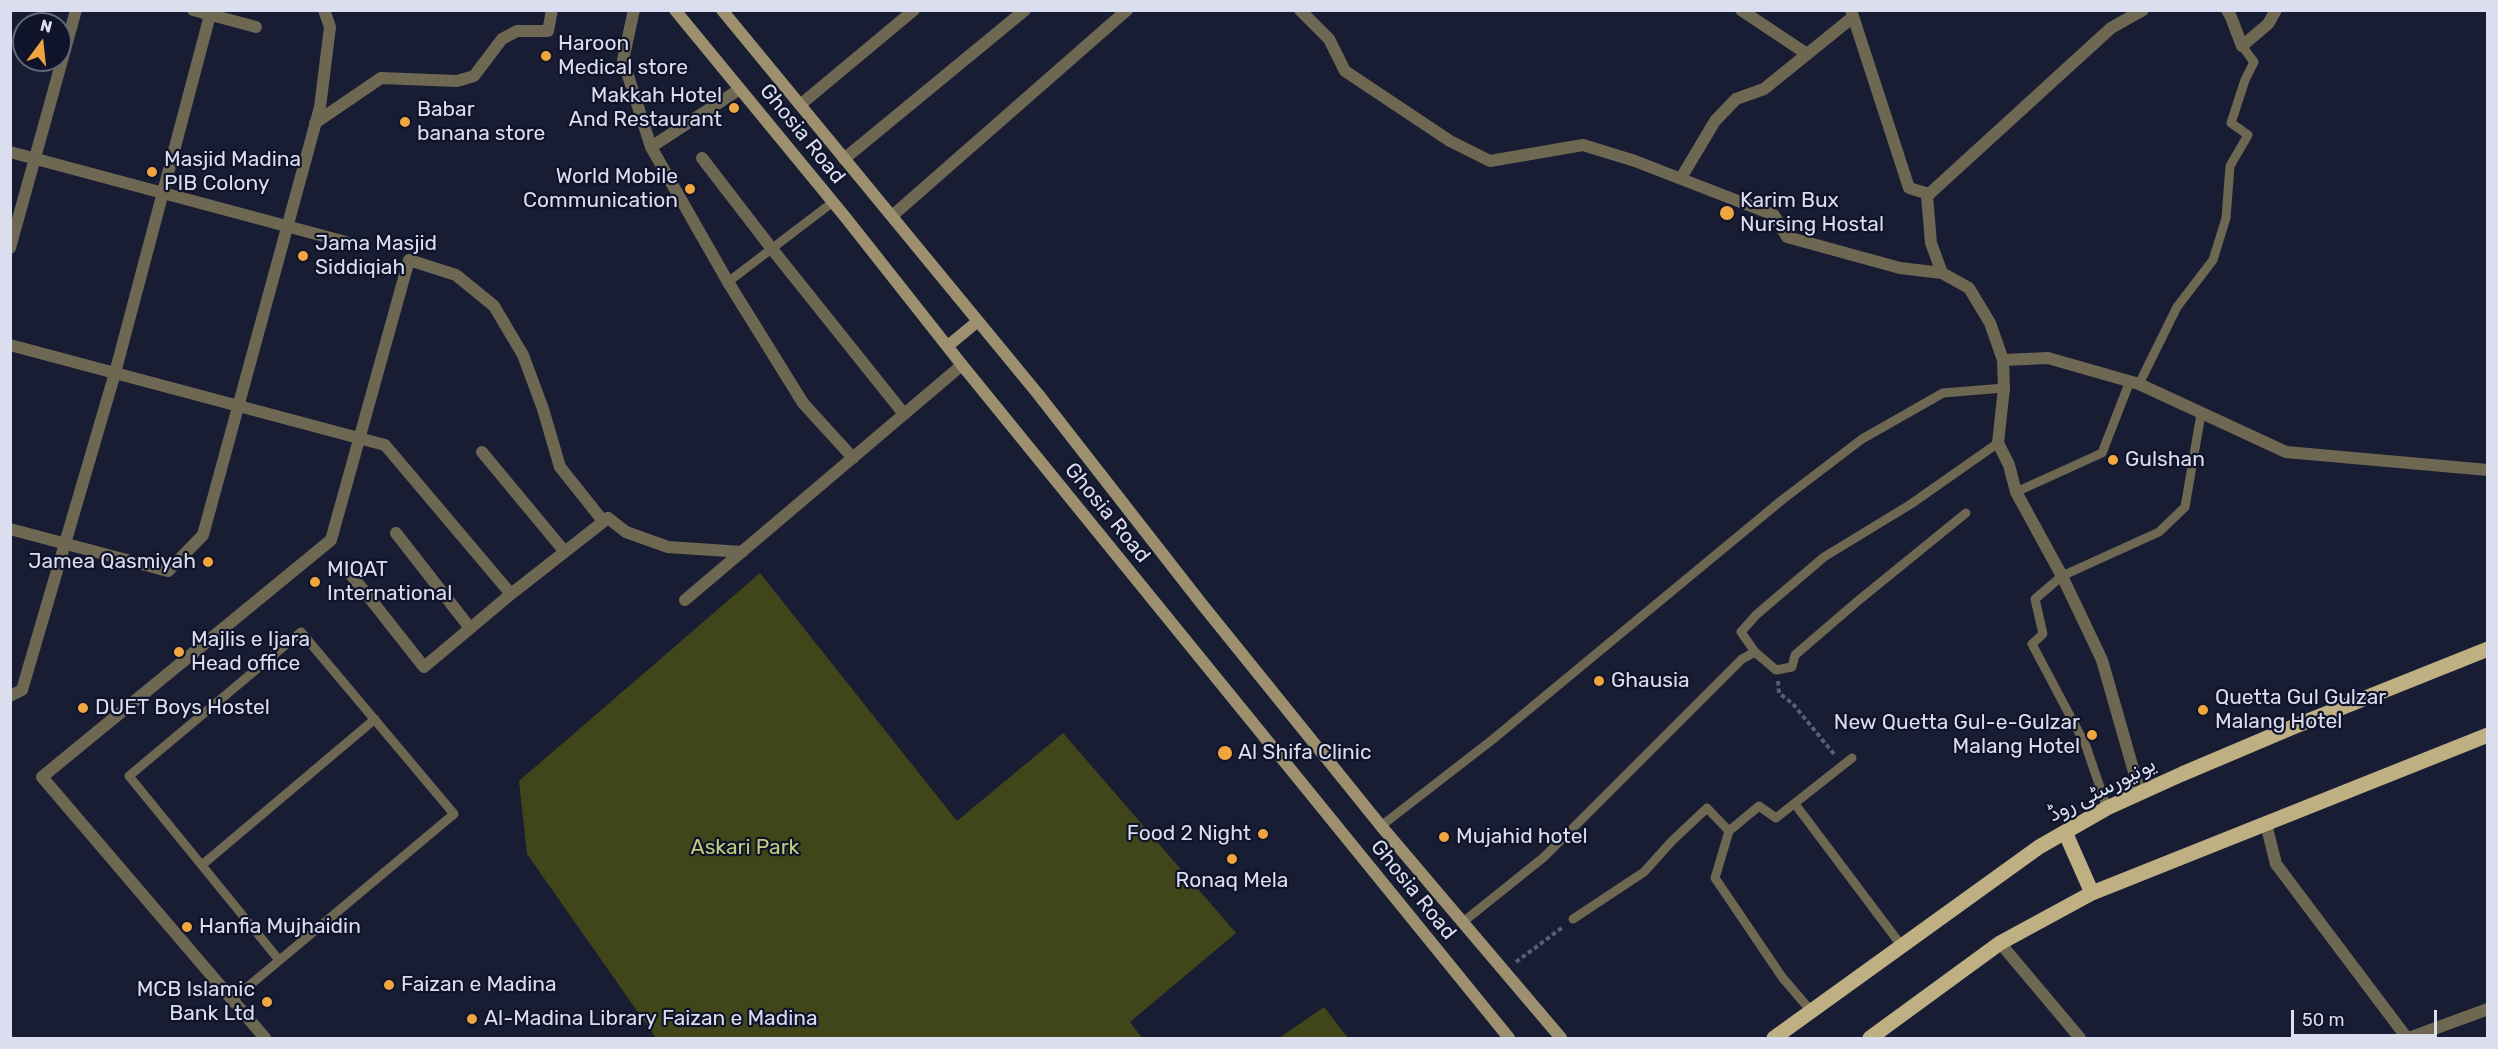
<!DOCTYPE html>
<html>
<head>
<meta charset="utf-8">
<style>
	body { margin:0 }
	#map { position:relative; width:2498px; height:1049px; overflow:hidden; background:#181d34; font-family:Rubik,sans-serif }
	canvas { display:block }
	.frame { position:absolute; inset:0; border:12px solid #dadeee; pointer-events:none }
	.north { position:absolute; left:12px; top:12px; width:60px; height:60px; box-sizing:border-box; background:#10142a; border:2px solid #616578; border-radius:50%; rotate:15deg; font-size:16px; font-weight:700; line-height:24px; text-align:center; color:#dadeee }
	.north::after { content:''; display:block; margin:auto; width:21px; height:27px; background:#f0a63f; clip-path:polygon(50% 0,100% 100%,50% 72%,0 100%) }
	.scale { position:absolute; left:2291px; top:1010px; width:146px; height:27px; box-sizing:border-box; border:3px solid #dadeee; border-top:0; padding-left:8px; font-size:18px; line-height:21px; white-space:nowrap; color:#dadeee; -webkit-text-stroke:4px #10142a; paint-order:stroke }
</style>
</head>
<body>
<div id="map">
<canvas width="2498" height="1049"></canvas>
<div class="frame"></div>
<div class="north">N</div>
<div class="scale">50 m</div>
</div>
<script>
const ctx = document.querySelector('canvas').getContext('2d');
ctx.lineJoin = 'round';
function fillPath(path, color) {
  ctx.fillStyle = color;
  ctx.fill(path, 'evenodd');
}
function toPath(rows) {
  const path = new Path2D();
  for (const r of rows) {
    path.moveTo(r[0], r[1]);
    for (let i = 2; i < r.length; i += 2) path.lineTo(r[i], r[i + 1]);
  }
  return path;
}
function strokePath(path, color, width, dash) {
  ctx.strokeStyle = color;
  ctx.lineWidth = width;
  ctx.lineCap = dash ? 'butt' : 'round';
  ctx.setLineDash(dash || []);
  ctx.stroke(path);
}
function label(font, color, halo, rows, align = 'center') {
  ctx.font = font + ' Rubik,"Noto Sans Arabic",sans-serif';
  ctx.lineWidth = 4.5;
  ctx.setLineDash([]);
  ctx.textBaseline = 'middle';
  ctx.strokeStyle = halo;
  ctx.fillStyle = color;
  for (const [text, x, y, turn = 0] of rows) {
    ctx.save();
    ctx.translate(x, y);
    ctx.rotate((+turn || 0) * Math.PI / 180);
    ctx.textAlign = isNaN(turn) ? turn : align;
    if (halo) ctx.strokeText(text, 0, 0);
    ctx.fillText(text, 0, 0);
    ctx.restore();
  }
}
fillPath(toPath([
	[760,573,957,821,1063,733,1236,933,1130,1022,1142,1038,656,1038,527,854,519,781],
	[1324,1007,1348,1038,1279,1038]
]), '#41451a');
strokePath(toPath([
	[1778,681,1779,693,1793,704,1834,754],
	[1516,962,1563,927]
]), '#595e73', 4, [4.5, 3]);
strokePath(toPath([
	[728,282,833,202],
	[2139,384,2177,307,2213,260,2226,218,2230,166,2248,135,2231,123,2245,80,2254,62,2242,46],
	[2016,492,2102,453,2130,381],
	[1755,652,1741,632,1756,615,1824,557,1911,504,1998,443],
	[1795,804,1901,945],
	[2107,808,2086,746,2032,644,2043,634,2035,599,2062,576,2159,532,2185,507,2201,414],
	[1381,826,1492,740,1782,500,1862,439,1943,393,2004,388],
	[202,865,375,719],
	[1573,919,1644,872,1672,841,1707,808,1729,831],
	[1463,922,1544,857,1742,659,1755,652,1776,670,1792,667,1795,655,1859,600,1966,513],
	[232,1000,454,814,301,632,129,776,279,960],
	[1811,1011,1782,977,1715,878,1729,831,1759,806,1776,818,1852,758]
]), '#6e6752', 9);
strokePath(toPath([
	[193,10,256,27],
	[634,10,623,60,651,147,728,282,803,403,853,458],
	[1300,10,1329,39,1345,71,1450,141,1490,161,1583,145,1635,161,1774,215,1787,237,1900,268,1942,273,1969,288,1990,323,2003,360,2004,388,1998,443,2009,465,2016,492,2062,576,2102,660,2140,793],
	[1741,10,1807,54],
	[1851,10,1909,188,1929,194],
	[2227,10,2231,17,2242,46,2268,24,2276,10],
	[800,105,914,10],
	[315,123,381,78,457,81,474,76,502,39,517,31,548,31,552,10],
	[651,147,740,89],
	[10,152,346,242],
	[702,158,772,249,904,414],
	[844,159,1025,10],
	[1681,178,1715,121,1736,99,1764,89,1853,17],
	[892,216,1127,10],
	[10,248,76,10],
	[1942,273,1931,243,1927,196,2111,28,2143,10],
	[10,345,385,445,511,594,608,518,626,532,668,547,742,552],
	[2003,360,2048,358,2139,384,2286,452,2488,470],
	[482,452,565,552],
	[10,529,168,571,203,535,320,107,330,27,324,10],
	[396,533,470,628],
	[349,572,424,667,511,594],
	[685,600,962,365],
	[10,696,22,690,115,373,210,15],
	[2266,824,2276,864,2407,1038],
	[2000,943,2080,1038],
	[265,1038,42,777,331,540,409,260,456,275,494,306,523,355,543,409,560,467,603,521],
	[2409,1038,2488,1009]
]), '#6e6752', 12);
strokePath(toPath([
	[675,10,846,218,962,365,1509,1038],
	[722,10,1038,394,1201,603,1381,826,1561,1038],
	[949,345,978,321]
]), '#9c906e', 12);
strokePath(toPath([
	[2065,832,2092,893],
	[1774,1038,2039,847,2107,808,2182,774,2293,727,2488,649],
	[1870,1038,2000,943,2092,893,2488,735]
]), '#bfb084', 15);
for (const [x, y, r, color] of [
	[546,56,6,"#f0a63f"],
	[734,108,6,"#f0a63f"],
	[405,122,6,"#f0a63f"],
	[152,172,6,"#f0a63f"],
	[690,189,6,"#f0a63f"],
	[1727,213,8,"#f0a63f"],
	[303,256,6,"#f0a63f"],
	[2113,460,6,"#f0a63f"],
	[208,562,6,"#f0a63f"],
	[315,582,6,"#f0a63f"],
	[179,652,6,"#f0a63f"],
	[1599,681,6,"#f0a63f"],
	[83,708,6,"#f0a63f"],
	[2203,710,6,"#f0a63f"],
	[2092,735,6,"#f0a63f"],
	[1225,753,8,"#f0a63f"],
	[1263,834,6,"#f0a63f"],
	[1444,837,6,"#f0a63f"],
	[1232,859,6,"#f0a63f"],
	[187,927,6,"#f0a63f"],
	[389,985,6,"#f0a63f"],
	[267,1002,6,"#f0a63f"],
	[472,1019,6,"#f0a63f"]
]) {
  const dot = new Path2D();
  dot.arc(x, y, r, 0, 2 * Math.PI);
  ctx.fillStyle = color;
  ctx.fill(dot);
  strokePath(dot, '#10142a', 2);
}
label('21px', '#dadeee', '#10142a', [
	["Haroon",558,44],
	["Medical store",558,68],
	["Makkah Hotel",722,96,"right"],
	["And Restaurant",722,120,"right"],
	["Babar",417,110],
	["banana store",417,134],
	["Masjid Madina",164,160],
	["PIB Colony",164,184],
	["World Mobile",678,177,"right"],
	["Communication",678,201,"right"],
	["Karim Bux",1740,201],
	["Nursing Hostal",1740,225],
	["Jama Masjid",315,244],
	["Siddiqiah",315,268],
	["Gulshan",2125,460],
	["Jamea Qasmiyah",196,562,"right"],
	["MIQAT",327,570],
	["International",327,594],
	["Majlis e Ijara",191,640],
	["Head office",191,664],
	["Ghausia",1611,681],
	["Quetta Gul Gulzar",2215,698],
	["Malang Hotel",2215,722],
	["DUET Boys Hostel",95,708],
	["New Quetta Gul-e-Gulzar",2080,723,"right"],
	["Malang Hotel",2080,747,"right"],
	["Al Shifa Clinic",1238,753],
	["Food 2 Night",1251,834,"right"],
	["Mujahid hotel",1456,837],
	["Ronaq Mela",1232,881,"center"],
	["Hanfia Mujhaidin",199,927],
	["Faizan e Madina",401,985],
	["MCB Islamic",255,990,"right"],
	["Bank Ltd",255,1014,"right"],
	["Al-Madina Library Faizan e Madina",484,1019]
], 'left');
label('21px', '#dadeee', '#10142a', [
	["Ghosia Road",802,134,51],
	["Ghosia Road",1107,513,51],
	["یونیورسٹی روڈ",2102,790,-27],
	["Ghosia Road",1413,890,51]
]);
label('21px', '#c3cb7c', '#10142a', [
	["Askari Park",745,848]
]);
</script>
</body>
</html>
